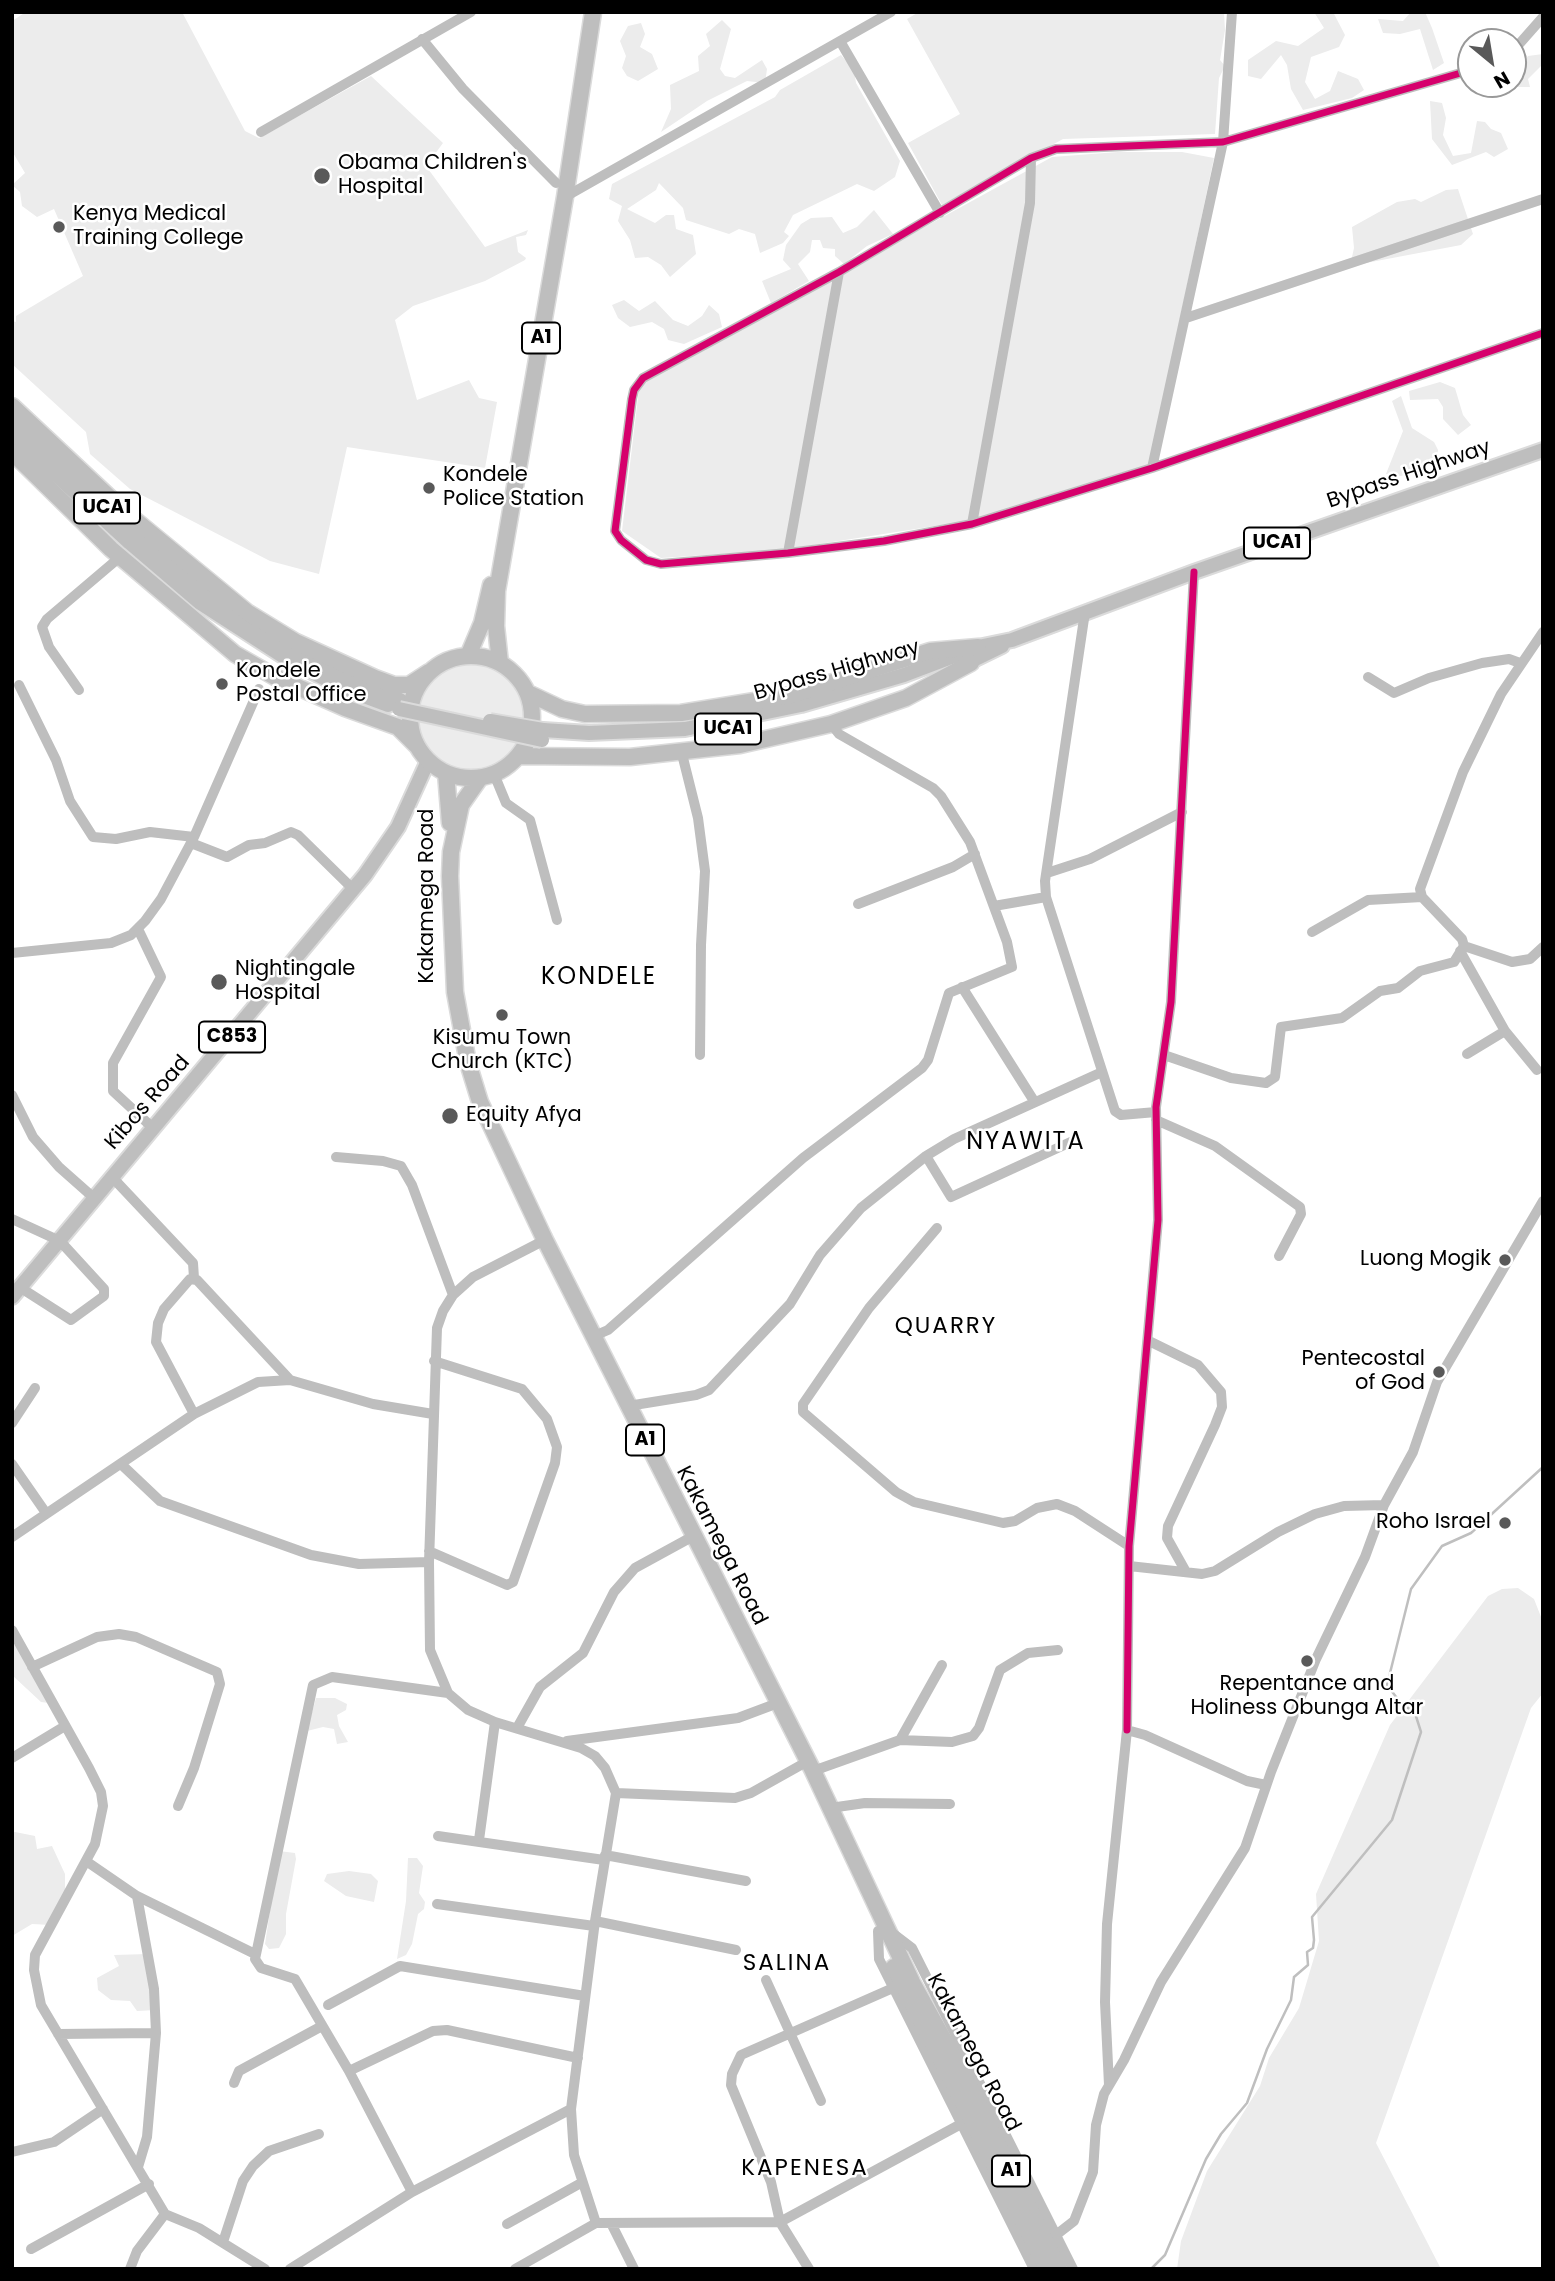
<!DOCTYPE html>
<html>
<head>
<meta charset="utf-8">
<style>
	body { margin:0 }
	#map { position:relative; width:1555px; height:2281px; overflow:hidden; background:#fff; font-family:Poppins,sans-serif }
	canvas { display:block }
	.frame { position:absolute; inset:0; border:14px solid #000; pointer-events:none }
	.north { position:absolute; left:1457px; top:28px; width:70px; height:70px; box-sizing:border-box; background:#fff; border:2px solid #999; border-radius:50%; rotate:150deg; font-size:19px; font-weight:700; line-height:28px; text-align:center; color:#000 }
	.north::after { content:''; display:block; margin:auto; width:24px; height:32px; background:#595959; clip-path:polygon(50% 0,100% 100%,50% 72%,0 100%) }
</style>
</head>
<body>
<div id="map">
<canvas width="1555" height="2281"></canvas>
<div class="frame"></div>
<div class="north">N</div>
</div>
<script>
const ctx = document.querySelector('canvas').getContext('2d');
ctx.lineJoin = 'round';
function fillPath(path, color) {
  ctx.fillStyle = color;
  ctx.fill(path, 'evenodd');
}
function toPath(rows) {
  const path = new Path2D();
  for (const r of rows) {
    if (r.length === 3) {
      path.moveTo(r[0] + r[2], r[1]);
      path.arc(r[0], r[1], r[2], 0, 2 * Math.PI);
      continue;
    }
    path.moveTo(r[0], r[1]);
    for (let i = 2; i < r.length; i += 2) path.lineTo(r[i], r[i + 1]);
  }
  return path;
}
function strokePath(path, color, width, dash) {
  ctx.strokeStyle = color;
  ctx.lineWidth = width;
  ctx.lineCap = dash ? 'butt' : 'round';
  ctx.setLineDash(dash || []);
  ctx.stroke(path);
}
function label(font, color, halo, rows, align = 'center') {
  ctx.font = font + ' Poppins,sans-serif';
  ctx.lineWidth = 5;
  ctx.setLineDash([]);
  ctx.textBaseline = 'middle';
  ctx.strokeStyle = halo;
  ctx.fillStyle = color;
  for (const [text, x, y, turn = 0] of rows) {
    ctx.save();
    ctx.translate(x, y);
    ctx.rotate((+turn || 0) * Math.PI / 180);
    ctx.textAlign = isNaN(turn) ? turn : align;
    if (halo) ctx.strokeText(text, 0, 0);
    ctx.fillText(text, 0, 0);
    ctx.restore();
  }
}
fillPath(toPath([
	[26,12,182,12,245,131,259,138,371,76,443,143,426,166,485,247,528,230,526,235,516,237,518,252,526,258,525,260,485,281,413,306,395,320,417,400,469,380,479,398,497,402,485,468,347,447,319,574,270,561,130,489,90,454,86,432,12,364,12,321,16,322,16,316,83,276,54,209,37,217,22,206,20,192,12,185,25,173,12,151,12,21],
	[919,12,1224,12,1225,30,1220,60,1225,66,1219,78,1215,134,1063,139,942,205,908,143,960,114,907,19],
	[1314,12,1333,12,1345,35,1339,47,1311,57,1305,82,1315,99,1330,91,1338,71,1358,79,1364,90,1352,98,1303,110,1291,89,1287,65,1281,55,1261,79,1248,76,1248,60,1276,41,1298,46,1324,28],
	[1411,12,1425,12,1432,28,1444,63,1433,70,1420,29,1400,34,1383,33,1378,19,1403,21],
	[722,20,731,29,720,69,725,76,735,78,762,60,767,69,765,83,747,81,707,101,661,132,671,109,670,85,699,71,698,56,710,46,706,34],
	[641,23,645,34,640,47,652,54,658,69,638,81,627,76,622,68,626,56,620,41,628,26],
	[1543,54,1543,64,1528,79,1530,87,1516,87,1513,78,1528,56],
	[841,55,854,70,856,83,900,161,895,177,874,191,857,184,793,215,784,232,789,236,783,243,760,253,755,234,739,229,729,234,686,220,683,208,659,183,656,190,627,209,655,223,666,215,674,215,676,229,693,235,696,254,670,277,661,265,648,257,635,258,630,240,618,221,622,206,609,199,612,184,775,97,780,90],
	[1430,101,1442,103,1446,118,1443,135,1453,156,1471,153,1477,121,1485,122,1491,129,1501,133,1508,149,1494,157,1486,152,1452,165,1432,139],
	[1118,152,1182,152,1214,158,1149,465,967,521,781,550,661,558,622,531,639,389,648,379,1052,157],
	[1458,189,1473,234,1461,245,1350,266,1354,248,1352,227,1397,202,1415,199,1421,202,1446,190],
	[874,210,893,234,867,246,844,264,835,256,835,249,823,248,820,240,812,240,810,252,798,264,809,281,771,303,762,281,791,269,783,260,786,245,801,224,811,218,832,217,843,233,857,227],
	[624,300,639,311,655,301,673,320,688,326,702,316,709,305,719,314,722,327,684,344,668,340,664,329,652,322,630,327,618,318,612,305],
	[1440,382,1455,388,1463,415,1471,425,1458,435,1443,419,1443,407,1438,399,1410,400,1409,391],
	[1401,396,1412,428,1434,442,1438,450,1436,463,1401,476,1386,474,1403,431,1392,401],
	[471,716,57],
	[1518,1588,1534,1599,1543,1622,1543,1693,1531,1708,1376,2143,1441,2269,1177,2269,1181,2241,1207,2171,1260,2086,1269,2058,1299,2008,1319,1941,1316,1894,1390,1725,1488,1596,1502,1589],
	[12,1645,20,1645,49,1703,41,1702,12,1675],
	[316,1698,335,1698,347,1704,346,1710,337,1715,339,1726,348,1742,337,1744,334,1729,323,1727,307,1731],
	[15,1832,35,1836,37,1849,52,1846,65,1874,65,1897,51,1925,32,1924,12,1936,12,1833],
	[279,1851,295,1853,296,1859,286,1914,286,1934,279,1948,269,1949,265,1944],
	[408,1858,417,1858,423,1866,419,1893,425,1902,424,1909,418,1914,412,1944,406,1955,397,1959,406,1901],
	[349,1871,371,1874,378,1881,374,1902,346,1896,324,1881,327,1874],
	[148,1954,156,2010,137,2011,130,2001,111,2000,98,1990,97,1978,119,1966,114,1955]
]), '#ececec');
strokePath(toPath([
	[1151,2269,1165,2255,1206,2159,1221,2134,1247,2103,1267,2049,1291,2000,1294,1977,1308,1965,1307,1952,1313,1948,1314,1940,1312,1917,1392,1820,1421,1732,1414,1710,1403,1706,1387,1685,1411,1589,1442,1546,1471,1533,1543,1467]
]), '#bfbfbf', 2.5);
const major = toPath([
	[12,419,138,537,206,593,297,651,400,700],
	[12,434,130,543,199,602,289,660,345,689,388,705],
	[961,666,1002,646],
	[543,730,589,733,685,729,801,705,904,675,978,647,1012,640,1194,572,1543,450],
	[12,1297,365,875,398,827,428,761]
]);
const highway = toPath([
	[12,406,124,511,247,612,296,642,375,678,394,685,409,685,429,672],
	[12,452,111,549,235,654,275,677,345,708,398,727,417,746],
	[471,717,61],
	[468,656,482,623,491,585],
	[500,663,496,626,497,591,565,197,593,12],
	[528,693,562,709,585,714,681,713,792,695,930,651,978,647],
	[518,756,630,757,740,745,831,724,906,698,971,663],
	[446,773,450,823],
	[480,778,461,805,451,852,450,876,455,992,468,1063,480,1102,544,1238,813,1771,912,1982,969,2085,1059,2269],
	[894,1967,1047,2269]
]);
strokePath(major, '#dbdbdb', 18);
strokePath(highway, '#dbdbdb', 19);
strokePath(toPath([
	[422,39,463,89,556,183],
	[840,41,940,213],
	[1513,51,1543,17],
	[1471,70,1223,142,1056,149,1031,158,839,272,643,378,634,390,632,399,615,531,621,540,646,560,661,564,788,553,884,541,972,524,1152,468,1543,333],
	[261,132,471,12],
	[565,197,891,12],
	[1186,318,1543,199],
	[1152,468,1223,142,1232,12],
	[972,524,1030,203,1031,158],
	[788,553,839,272],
	[1085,612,1045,881,1046,897,1115,1111,1121,1115,1156,1112],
	[1543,632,1501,694,1463,772,1420,889,1422,897,1462,939,1464,946,1512,962,1530,959,1543,947],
	[1368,677,1394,693,1429,678,1482,663,1509,659,1520,663],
	[19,685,56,760,70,801,93,837,116,839,150,832,194,837],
	[79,690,49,647,42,627,47,619,120,557],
	[682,754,698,818,705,871,701,945,700,1055],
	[494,774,506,803,530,820,557,920],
	[191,843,227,857,249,845,265,843,291,832,298,835,354,890],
	[1047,873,1090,859,1182,812],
	[858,904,953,867,975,854],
	[994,906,1046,897],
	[138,929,161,977,113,1063,113,1091,154,1129],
	[1312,932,1368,900,1422,897],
	[1460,951,1505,1031,1467,1054],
	[12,953,111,943,131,935,145,921,161,899,194,837,259,689],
	[962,987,1034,1101],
	[1505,1031,1537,1070],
	[1164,1055,1231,1078,1266,1083,1275,1077,1281,1027,1342,1018,1380,991,1398,988,1420,971,1454,962,1464,946],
	[12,1095,33,1137,59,1167,94,1198],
	[1156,1120,1215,1146,1300,1207,1301,1214,1279,1256],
	[926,1156,951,1197,1075,1140],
	[336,1157,383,1161,401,1166,412,1185,453,1295],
	[112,1177,193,1263,194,1278],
	[12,1219,60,1241,104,1289,104,1296,71,1320,21,1288],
	[937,1228,869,1308,803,1404,803,1412,896,1492,914,1502,1003,1523,1015,1521,1037,1508,1057,1504,1075,1511,1129,1546],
	[539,1243,473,1277,453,1295,443,1311,437,1328,429,1562,430,1650,448,1693,468,1710,495,1722,581,1748,595,1756,605,1768,616,1793,595,1921,571,2109,574,2155,596,2223],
	[594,1336,608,1330,803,1158,922,1068,928,1060,949,993,1012,967,1007,942,970,842,941,796,933,788,839,734,831,724],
	[1149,1341,1198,1365,1221,1392,1222,1407,1215,1425,1168,1526,1167,1538,1186,1572],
	[628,1406,696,1395,709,1390,790,1304,820,1255,861,1208,926,1156,954,1139,1102,1072],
	[194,1414,156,1342,158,1323,164,1309,190,1279,197,1280,290,1380],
	[12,1423,35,1388],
	[12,1464,46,1513],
	[122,1465,160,1501,311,1555,359,1564,429,1562],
	[12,1537,194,1414,258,1382,290,1380,373,1404,433,1414],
	[429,1551,507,1585,513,1582,555,1463,557,1447,547,1419,522,1389,434,1361],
	[1129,1566,1202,1574,1215,1571,1278,1532,1315,1514,1344,1506,1384,1505],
	[12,1630,89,1768,101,1792,103,1806,95,1844,35,1955,34,1970,41,2005,165,2214,199,2228,265,2269],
	[32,1667,97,1637,119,1634,136,1637,217,1672,220,1684,194,1768,178,1806],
	[448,1693,332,1677,313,1685,255,1959,261,1968,295,1979,349,2071,433,2031,447,2030,578,2058],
	[517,1728,540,1687,583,1653,614,1592,635,1568,688,1539],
	[1127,1730,1129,1546,1158,1220,1156,1107,1171,1002,1194,572],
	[900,1740,942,1665],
	[567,1741,738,1718,770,1706],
	[12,1758,65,1726],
	[813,1771,900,1740,952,1742,973,1736,979,1728,1000,1670,1028,1653,1058,1650],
	[616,1793,735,1798,751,1793,801,1765],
	[830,1808,865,1803,950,1804],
	[438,1836,604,1860],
	[479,1840,495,1722],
	[605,1855,746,1881],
	[86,1861,137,1896,255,1954],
	[137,1896,154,1989,156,2033,147,2137,138,2167],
	[437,1904,594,1926],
	[595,1921,736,1950],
	[878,1931,879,1959,1034,2269],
	[891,1932,912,1948,1073,2269],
	[766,1980,821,2101],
	[328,2005,400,1966,585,1996],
	[58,2034,156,2033],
	[349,2071,412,2192],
	[234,2083,239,2071,322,2026],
	[1109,2085,1105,2002,1107,1924,1127,1730,1145,1735,1247,1781,1266,1785],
	[12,2152,54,2142,103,2109],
	[611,2223,634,2269],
	[507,2224,581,2183],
	[1056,2235,1074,2221,1093,2172,1096,2125,1104,2094,1124,2060,1161,1982,1245,1848,1271,1772,1316,1659,1365,1557,1384,1505,1413,1452,1437,1382,1543,1201],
	[223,2242,243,2181,253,2166,269,2151,319,2134],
	[31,2249,149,2184],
	[130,2269,137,2251,165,2214],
	[290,2269,412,2192,571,2109],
	[515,2269,596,2223,780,2222,961,2124],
	[809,2269,780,2222,771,2182,731,2085,732,2074,741,2055,893,1988]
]), '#bebebe', 10);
strokePath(major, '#bebebe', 14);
strokePath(highway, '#bebebe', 16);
const majorBridge = toPath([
	[399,709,542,740],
	[490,721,543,730]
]);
strokePath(majorBridge, '#dbdbdb', 18, []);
strokePath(majorBridge, '#bebebe', 14);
strokePath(toPath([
	[1471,70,1223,142,1056,149,1031,158,839,272,643,378,634,390,632,399,615,531,621,540,646,560,661,564,788,553,884,541,972,524,1152,468,1543,333],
	[1127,1730,1129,1546,1158,1220,1156,1107,1171,1002,1194,572]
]), '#d6006c', 7);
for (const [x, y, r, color] of [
	[322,176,9,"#595959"],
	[59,227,7,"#595959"],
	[429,488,7,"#595959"],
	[222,684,7,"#595959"],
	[219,982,9,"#595959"],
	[502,1015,7,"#595959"],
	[450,1116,9,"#595959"],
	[1505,1260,7,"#595959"],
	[1439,1372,7,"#595959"],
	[1505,1523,7,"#595959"],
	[1307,1661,7,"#595959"]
]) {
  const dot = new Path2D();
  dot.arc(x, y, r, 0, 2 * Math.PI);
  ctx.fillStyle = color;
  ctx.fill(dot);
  strokePath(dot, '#fff', 2.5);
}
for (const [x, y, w] of [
	[541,338,38],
	[107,508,66],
	[1277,543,66],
	[728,729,66],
	[232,1037,66],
	[645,1440,38],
	[1011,2171,38]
]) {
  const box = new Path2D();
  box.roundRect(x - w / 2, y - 15.5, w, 31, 5);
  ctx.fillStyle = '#fff';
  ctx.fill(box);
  strokePath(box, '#000', 2);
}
label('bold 19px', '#000', null, [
	["A1",541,338],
	["UCA1",107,508],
	["UCA1",1277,543],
	["UCA1",728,729],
	["C853",232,1037],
	["A1",645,1440],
	["A1",1011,2171]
]);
label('21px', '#000', '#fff', [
	["Obama Children's",338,164],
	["Hospital",338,188],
	["Kenya Medical",73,215],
	["Training College",73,239],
	["Kondele",443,476],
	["Police Station",443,500],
	["Kondele",236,672],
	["Postal Office",236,696],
	["Nightingale",235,970],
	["Hospital",235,994],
	["Kisumu Town",502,1039,"center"],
	["Church (KTC)",502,1063,"center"],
	["Equity Afya",466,1116],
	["Luong Mogik",1491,1260,"right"],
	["Pentecostal",1425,1360,"right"],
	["of God",1425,1384,"right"],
	["Roho Israel",1491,1523,"right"],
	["Repentance and",1307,1685,"center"],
	["Holiness Obunga Altar",1307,1709,"center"]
], 'left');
label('21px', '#000', '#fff', [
	["Bypass Highway",1409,475,-19],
	["Bypass Highway",837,671,-16],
	["Kakamega Road",428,896,-90],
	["Kibos Road",148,1103,-49],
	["Kakamega Road",721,1546,63],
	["Kakamega Road",973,2053,62]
]);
ctx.letterSpacing = '2px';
label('23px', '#000', '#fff', [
	["QUARRY",946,1327],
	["SALINA",787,1964],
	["KAPENESA",805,2169]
]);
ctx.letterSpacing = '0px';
ctx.letterSpacing = '2px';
label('24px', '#000', '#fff', [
	["KONDELE",599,978],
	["NYAWITA",1026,1143]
]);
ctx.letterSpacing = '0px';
</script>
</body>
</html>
